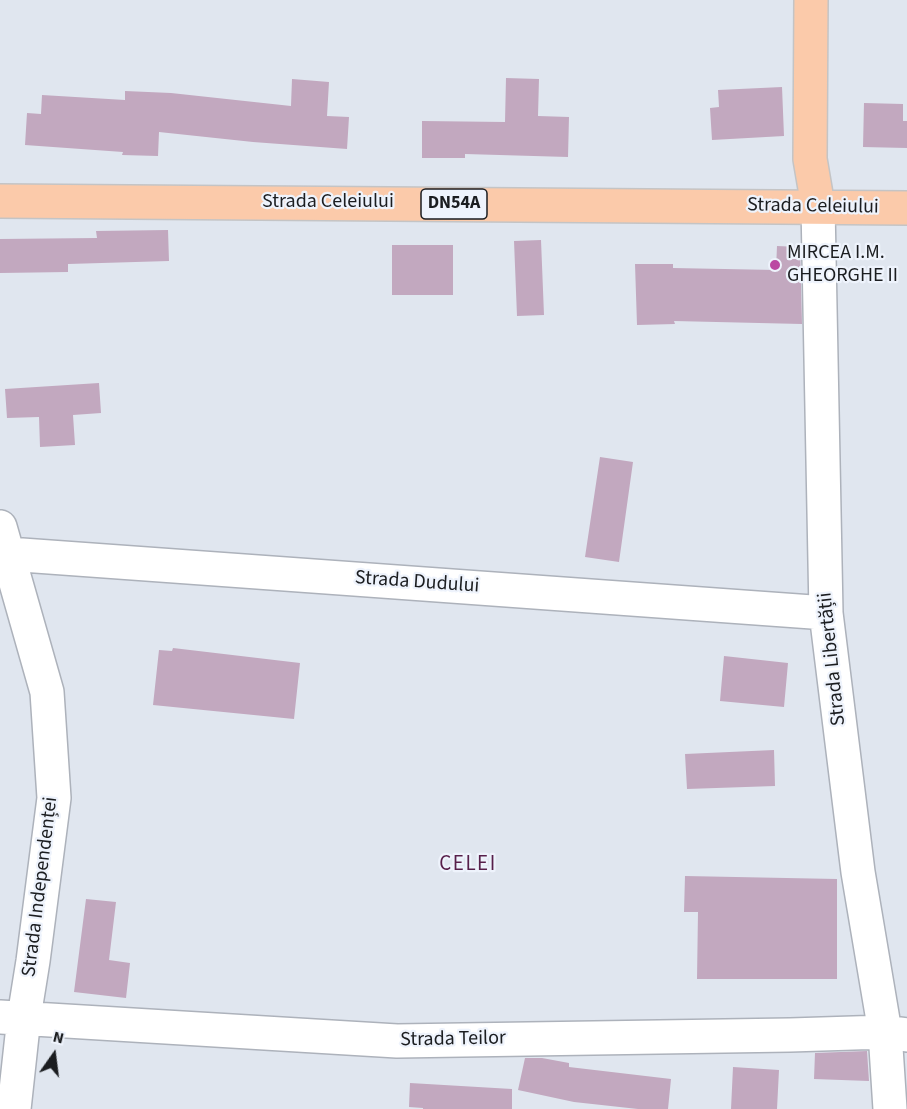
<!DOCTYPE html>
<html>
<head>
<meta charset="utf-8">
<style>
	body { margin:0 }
	#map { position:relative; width:907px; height:1109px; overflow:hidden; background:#e0e6ef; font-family:"Source Sans 3",sans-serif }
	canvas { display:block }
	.north { position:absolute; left:24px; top:1025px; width:60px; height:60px; -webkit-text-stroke:4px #eef3fc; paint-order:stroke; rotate:14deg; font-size:16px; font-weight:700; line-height:24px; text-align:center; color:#1b1d20 }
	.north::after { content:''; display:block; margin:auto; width:21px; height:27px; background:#1b1d20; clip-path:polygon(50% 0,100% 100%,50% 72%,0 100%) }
</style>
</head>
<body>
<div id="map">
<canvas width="907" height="1109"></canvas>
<div class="north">N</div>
</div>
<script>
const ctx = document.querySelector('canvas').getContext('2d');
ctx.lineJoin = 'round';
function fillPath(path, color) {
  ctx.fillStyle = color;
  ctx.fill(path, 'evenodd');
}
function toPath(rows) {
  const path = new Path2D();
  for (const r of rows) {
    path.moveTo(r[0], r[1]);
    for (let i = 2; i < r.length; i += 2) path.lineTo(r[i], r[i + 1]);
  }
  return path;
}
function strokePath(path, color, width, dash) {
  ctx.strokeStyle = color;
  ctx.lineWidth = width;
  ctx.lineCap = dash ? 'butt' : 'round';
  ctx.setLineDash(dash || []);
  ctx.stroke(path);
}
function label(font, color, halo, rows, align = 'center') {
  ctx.font = font + ' "Source Sans 3",sans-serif';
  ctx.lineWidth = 4.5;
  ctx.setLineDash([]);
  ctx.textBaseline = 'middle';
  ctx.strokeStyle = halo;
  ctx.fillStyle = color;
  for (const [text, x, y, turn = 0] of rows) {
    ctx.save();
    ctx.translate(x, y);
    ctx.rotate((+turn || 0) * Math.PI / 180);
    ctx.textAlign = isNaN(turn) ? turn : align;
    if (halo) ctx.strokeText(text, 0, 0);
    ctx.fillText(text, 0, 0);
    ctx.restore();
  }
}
fillPath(toPath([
	[506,78,539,79,538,116,569,117,568,157,465,154,465,158,422,158,422,121,505,122],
	[292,79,329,82,327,116,349,117,347,149,253,142,159,132,158,156,122,155,123,152,25,145,27,113,41,114,42,95,125,100,125,91,171,93,291,106],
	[782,87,784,136,712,140,710,108,719,107,718,90],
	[864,103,903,104,903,121,907,121,907,148,863,147],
	[168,230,169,261,68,264,68,272,0,273,0,239,97,238,96,231],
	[541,240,544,315,517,316,514,241],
	[392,245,453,245,453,295,392,295],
	[777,246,800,247,802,324,674,321,675,324,637,325,635,264,673,264,673,268,776,270],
	[99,383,101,413,73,415,75,445,40,447,39,417,7,418,5,389],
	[600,457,633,462,619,562,585,557],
	[173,648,300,663,294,719,153,705,159,650,172,651],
	[724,656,788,663,784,707,720,701],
	[774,750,775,786,687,789,685,754],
	[685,876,837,879,837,979,697,979,698,912,684,912],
	[86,899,116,902,109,960,130,963,126,998,74,992],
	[867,1051,869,1081,814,1079,815,1053],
	[525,1058,542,1058,569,1063,569,1067,671,1079,668,1109,638,1109,574,1102,518,1090],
	[733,1067,779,1070,777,1109,731,1109],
	[410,1083,512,1089,512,1109,423,1109,423,1108,409,1107]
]), '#c2a8bf');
const minor = toPath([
	[818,206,826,613,858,872,885,1032,890,1109],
	[0,527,47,692,54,798,33,961,24,1017,14,1109],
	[8,554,826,613],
	[0,1017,397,1041,790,1035,885,1032,907,1035]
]);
const major = toPath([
	[811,0,810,159,818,206],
	[0,201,907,208]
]);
strokePath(minor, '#adb2bb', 36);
strokePath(major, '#c4c4c5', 36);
strokePath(minor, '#fff', 33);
strokePath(major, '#fbcaaa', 33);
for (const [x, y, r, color] of [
	[775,265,6,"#bb48a2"]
]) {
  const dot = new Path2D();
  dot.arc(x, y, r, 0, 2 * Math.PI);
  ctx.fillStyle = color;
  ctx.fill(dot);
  strokePath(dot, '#eef3fc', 2);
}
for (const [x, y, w] of [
	[454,204,66]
]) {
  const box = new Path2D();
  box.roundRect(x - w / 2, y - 15, w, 30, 4.5);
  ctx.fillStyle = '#eef3fc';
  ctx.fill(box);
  strokePath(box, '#1b1d20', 1.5);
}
label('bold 18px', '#1b1d20', null, [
	["DN54A",454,204]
]);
label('20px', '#1b1d20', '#eef3fc', [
	["Strada Celeiului",328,203],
	["Strada Celeiului",813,207,1],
	["Strada Dudului",417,583,4],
	["Strada Libertății",833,659,-96],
	["Strada Independenței",41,887,-83],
	["Strada Teilor",453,1040,-1]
]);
label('20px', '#1b1d20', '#eef3fc', [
	["MIRCEA I.M.",787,254],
	["GHEORGHE II",787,277]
], 'left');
ctx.letterSpacing = '1.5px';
label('21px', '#571f4a', '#eef3fc', [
	["CELEI",468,865]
]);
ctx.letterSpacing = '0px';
</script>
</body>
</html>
